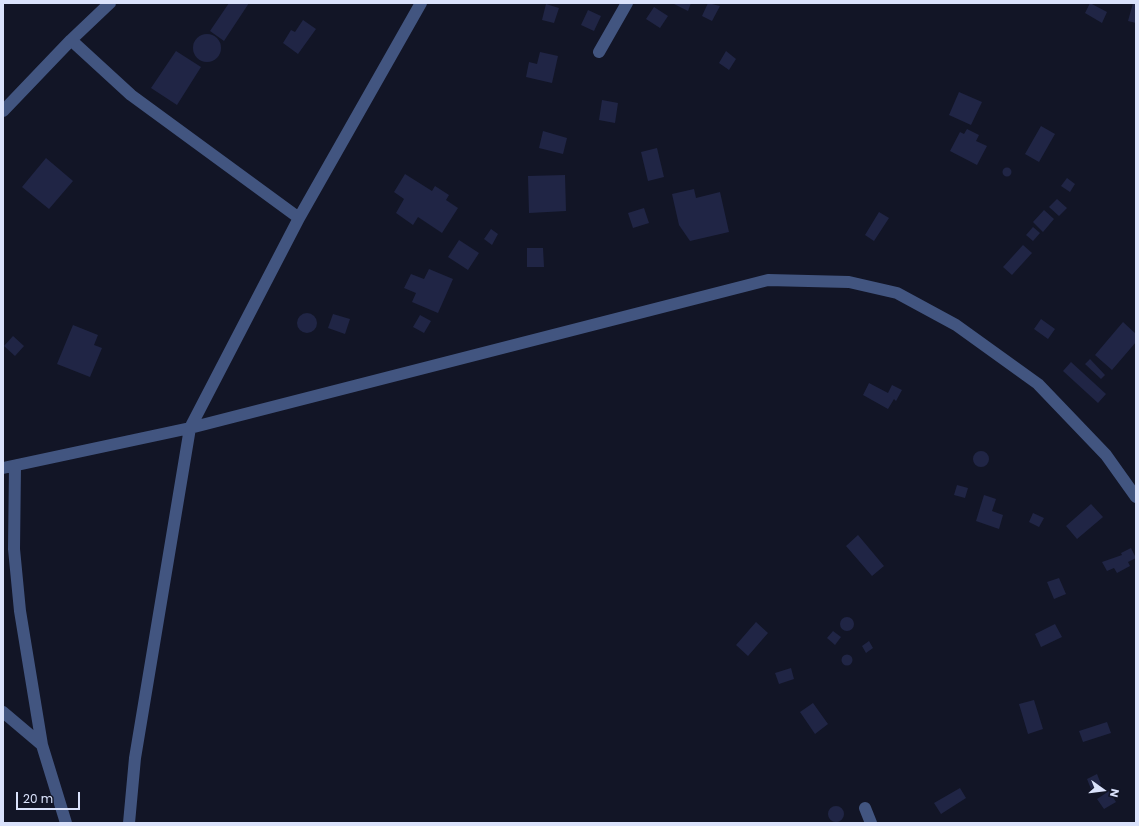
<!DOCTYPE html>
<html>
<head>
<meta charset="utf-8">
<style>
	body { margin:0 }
	#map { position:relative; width:1139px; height:826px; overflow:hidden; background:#121526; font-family:Poppins,sans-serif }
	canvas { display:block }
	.frame { position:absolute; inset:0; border:4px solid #dae2fb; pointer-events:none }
	.north { position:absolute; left:1083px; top:770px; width:40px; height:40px; -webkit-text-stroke:3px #121526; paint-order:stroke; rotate:104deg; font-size:11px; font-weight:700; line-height:16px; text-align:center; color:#dae2fb }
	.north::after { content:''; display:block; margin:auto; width:14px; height:18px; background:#dae2fb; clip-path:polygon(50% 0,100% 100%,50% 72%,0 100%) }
	.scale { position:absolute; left:16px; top:792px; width:64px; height:18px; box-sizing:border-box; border:2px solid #dae2fb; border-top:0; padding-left:5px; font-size:12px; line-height:14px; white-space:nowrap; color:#dae2fb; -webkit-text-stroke:3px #121526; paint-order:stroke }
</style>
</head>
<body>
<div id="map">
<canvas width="1139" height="826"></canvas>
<div class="frame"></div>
<div class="north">N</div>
<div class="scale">20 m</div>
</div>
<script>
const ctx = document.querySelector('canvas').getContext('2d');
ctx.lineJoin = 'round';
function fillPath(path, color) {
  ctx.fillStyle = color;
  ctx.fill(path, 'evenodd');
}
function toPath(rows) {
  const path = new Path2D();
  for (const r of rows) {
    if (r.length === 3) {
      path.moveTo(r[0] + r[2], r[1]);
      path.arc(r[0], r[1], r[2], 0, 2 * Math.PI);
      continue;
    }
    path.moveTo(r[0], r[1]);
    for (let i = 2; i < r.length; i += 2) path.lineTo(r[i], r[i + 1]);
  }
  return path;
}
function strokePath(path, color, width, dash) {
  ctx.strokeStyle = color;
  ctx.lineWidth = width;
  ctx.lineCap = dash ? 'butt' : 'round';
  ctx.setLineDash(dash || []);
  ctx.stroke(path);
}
fillPath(toPath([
	[229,3,249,3,224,41,210,31],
	[672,3,691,3,688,11],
	[708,3,720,6,712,21,702,16],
	[1090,3,1107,12,1102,23,1085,13],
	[1133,3,1136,3,1136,23,1128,21],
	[546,4,559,8,554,23,542,20],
	[654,7,668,16,660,28,646,19],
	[588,10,601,16,594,31,581,25],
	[303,20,316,29,298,54,283,43,291,30,295,32],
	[207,48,14],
	[176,51,201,67,177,105,151,88],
	[726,51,736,59,729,70,719,63],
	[540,52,558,56,552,83,526,77,529,62,537,64],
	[959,92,982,102,971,125,949,115],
	[602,100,618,103,615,123,599,120],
	[1041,126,1055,134,1039,162,1025,154],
	[967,129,979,135,976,141,987,146,977,165,950,151,960,132,964,134],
	[543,131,567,138,563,154,539,148],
	[657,148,664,177,648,181,641,152],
	[46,158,73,181,49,209,22,187],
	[1007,172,4.5],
	[405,174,432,191,435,186,449,195,446,200,458,208,442,233,418,217,413,225,396,213,404,199,394,192],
	[565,175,566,211,529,213,528,176],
	[1067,178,1075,184,1070,192,1061,186],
	[694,189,696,198,720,192,729,232,690,241,679,225,672,194],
	[1057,199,1067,208,1059,216,1049,207],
	[644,208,649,223,633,228,628,213],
	[1044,210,1054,219,1043,232,1033,222],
	[879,212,889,218,874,241,865,235],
	[1033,227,1040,233,1033,241,1026,235],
	[491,229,498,234,492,245,484,239],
	[459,240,479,253,468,270,448,257],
	[1023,245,1032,253,1012,275,1003,267],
	[527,248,543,248,544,267,527,267],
	[429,269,453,279,438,313,412,302,416,293,404,288,411,274,424,279],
	[307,323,10],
	[333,314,350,319,345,334,328,328],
	[420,315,431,321,424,333,413,327],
	[1041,319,1055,329,1048,339,1034,329],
	[1123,322,1136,334,1136,342,1112,370,1095,355],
	[73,325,98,335,94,345,102,348,90,377,57,364],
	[13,336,24,346,15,356,4,346],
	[1090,359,1105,375,1101,379,1085,364],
	[1071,362,1106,394,1098,403,1063,371],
	[869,383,888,393,892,385,902,390,896,401,894,399,888,409,863,395],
	[981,459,8],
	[957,485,968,488,965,498,954,495],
	[984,495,996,499,992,511,1003,515,999,529,976,521],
	[1091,504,1103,517,1077,539,1066,526],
	[1033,513,1044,518,1039,527,1029,522],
	[858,535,884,566,872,576,846,546],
	[1131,548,1136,558,1128,562,1130,566,1117,573,1114,568,1107,571,1102,562,1122,555,1121,553],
	[1059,578,1066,594,1054,599,1047,582],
	[847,624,7],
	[756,622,768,633,748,656,736,645],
	[1055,624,1062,637,1041,647,1035,634],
	[833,631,841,637,835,645,827,638],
	[869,641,873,648,866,653,862,646],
	[847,660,5.5],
	[791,668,794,679,779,684,775,673],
	[1034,700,1043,729,1028,734,1019,704],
	[813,703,828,724,815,734,800,712],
	[1107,722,1111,733,1083,742,1079,731],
	[1097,774,1101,784,1091,789,1087,779],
	[960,788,966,798,941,814,934,803],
	[1109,791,1116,802,1104,809,1097,799],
	[836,814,8]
]), '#202545');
strokePath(toPath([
	[71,40,131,95,299,218],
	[599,52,627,3],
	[3,111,71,40,110,3],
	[15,466,14,549,20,611,42,745],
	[3,468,190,428,768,280,849,282,897,293,956,325,1038,384,1106,455,1136,497],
	[3,712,42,745,66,823],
	[865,808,871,823],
	[129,823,135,758,190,428,299,218,421,3]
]), '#425580', 12);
</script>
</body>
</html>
